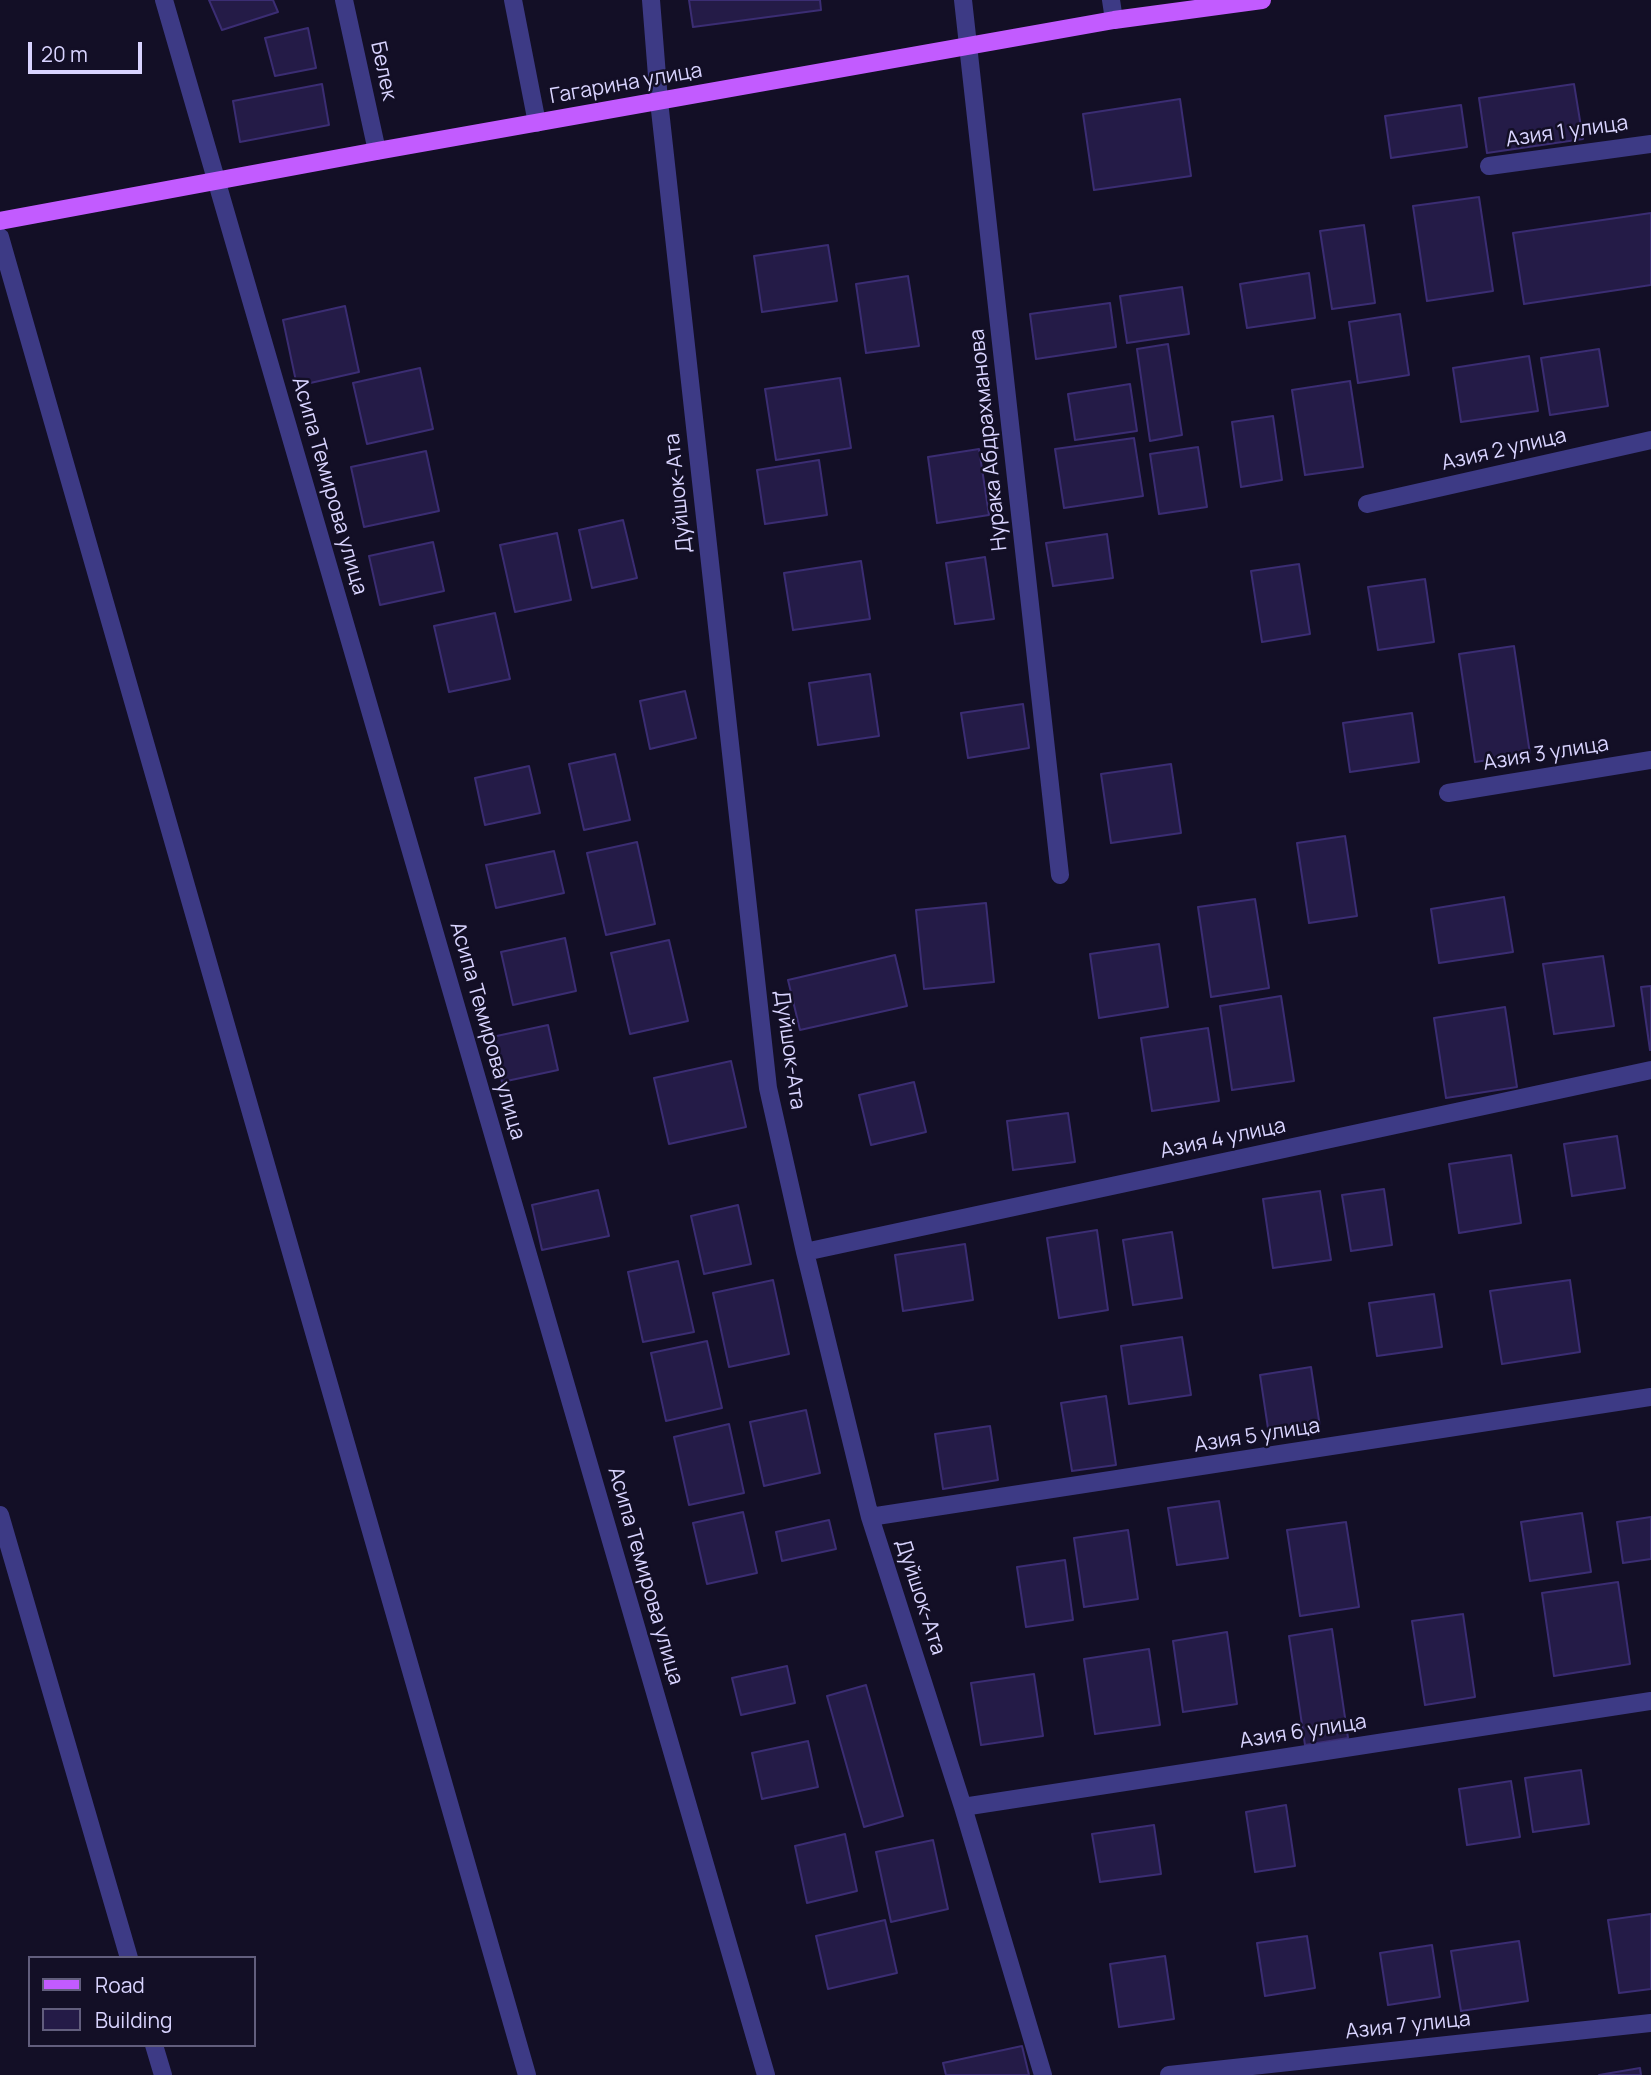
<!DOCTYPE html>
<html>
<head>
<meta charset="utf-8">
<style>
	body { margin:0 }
	#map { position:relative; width:1651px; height:2075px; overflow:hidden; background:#130f26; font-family:Manrope,sans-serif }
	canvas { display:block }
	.legend { position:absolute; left:28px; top:1956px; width:228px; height:91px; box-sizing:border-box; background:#130f26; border:2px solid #625e7d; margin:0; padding:9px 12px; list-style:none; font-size:21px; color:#d9d4ff }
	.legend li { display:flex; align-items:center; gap:14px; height:35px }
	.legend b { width:35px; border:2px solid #625e7d }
	.scale { position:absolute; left:28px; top:42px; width:114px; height:32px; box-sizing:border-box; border:4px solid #d9d4ff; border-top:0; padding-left:9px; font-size:21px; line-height:24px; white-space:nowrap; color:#d9d4ff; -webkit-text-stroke:5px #130f26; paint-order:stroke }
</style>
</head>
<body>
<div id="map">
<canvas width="1651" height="2075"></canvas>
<ul class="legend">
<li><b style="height:9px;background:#c25bff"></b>Road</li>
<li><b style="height:19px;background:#241b47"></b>Building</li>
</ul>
<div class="scale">20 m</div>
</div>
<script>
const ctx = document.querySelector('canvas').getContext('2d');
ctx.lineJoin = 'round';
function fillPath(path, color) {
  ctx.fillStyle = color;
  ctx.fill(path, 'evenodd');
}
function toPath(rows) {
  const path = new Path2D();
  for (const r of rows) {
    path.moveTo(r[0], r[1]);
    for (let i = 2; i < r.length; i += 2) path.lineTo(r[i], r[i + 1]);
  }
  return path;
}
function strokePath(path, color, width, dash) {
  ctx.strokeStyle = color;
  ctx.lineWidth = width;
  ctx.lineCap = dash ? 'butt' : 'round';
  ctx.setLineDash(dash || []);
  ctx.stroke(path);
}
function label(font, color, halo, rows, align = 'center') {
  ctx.font = font + ' Manrope,sans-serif';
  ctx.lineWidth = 5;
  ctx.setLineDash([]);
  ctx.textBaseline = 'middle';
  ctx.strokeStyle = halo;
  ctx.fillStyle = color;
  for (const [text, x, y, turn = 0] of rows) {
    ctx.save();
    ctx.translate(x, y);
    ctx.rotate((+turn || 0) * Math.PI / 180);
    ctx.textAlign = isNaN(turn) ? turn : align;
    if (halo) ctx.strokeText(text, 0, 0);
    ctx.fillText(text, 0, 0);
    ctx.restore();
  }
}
const building = toPath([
	[209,0,273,0,278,12,222,30,209,0],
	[689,0,820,0,821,10,693,27,689,0],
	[308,28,316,68,275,76,265,38,308,28],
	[322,84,329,125,240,142,233,101,322,84],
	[1574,84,1583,139,1487,153,1479,98,1574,84],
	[1180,99,1191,176,1094,190,1083,114,1180,99],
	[1461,105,1467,147,1391,158,1385,116,1461,105],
	[1479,197,1493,291,1427,301,1413,206,1479,197],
	[1651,213,1651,285,1524,304,1513,233,1651,213],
	[1364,225,1375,303,1332,309,1320,231,1364,225],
	[828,245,837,301,762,312,754,256,828,245],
	[1309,273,1315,318,1247,328,1240,284,1309,273],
	[908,276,919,346,866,353,856,284,908,276],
	[1182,287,1189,334,1127,343,1120,296,1182,287],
	[1110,303,1116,347,1036,359,1030,314,1110,303],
	[345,306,359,372,297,386,283,320,345,306],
	[1400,314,1409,375,1358,383,1349,322,1400,314],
	[1168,344,1182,435,1150,441,1137,349,1168,344],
	[1599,349,1608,406,1550,415,1541,358,1599,349],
	[1529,356,1538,411,1461,422,1453,368,1529,356],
	[420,368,433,429,367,444,353,383,420,368],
	[840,378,851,448,776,460,765,389,840,378],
	[1350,381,1363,467,1305,475,1292,390,1350,381],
	[1130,384,1137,431,1075,440,1068,394,1130,384],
	[1273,416,1282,480,1241,487,1232,422,1273,416],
	[1134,438,1143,496,1064,508,1055,449,1134,438],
	[1198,447,1207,507,1159,514,1150,454,1198,447],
	[979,449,989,515,937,523,928,457,979,449],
	[426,451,439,511,364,527,351,467,426,451],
	[819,460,827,515,765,524,757,470,819,460],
	[623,520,637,578,592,588,579,530,623,520],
	[557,533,571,600,515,612,500,545,557,533],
	[1107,534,1113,578,1053,586,1046,543,1107,534],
	[433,542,444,591,380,605,369,556,433,542],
	[985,557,994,619,955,624,946,563,985,557],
	[861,561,870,619,793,630,784,573,861,561],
	[1299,564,1310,634,1262,642,1251,571,1299,564],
	[1425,579,1434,642,1378,650,1368,587,1425,579],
	[495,613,510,679,449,692,434,626,495,613],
	[1514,646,1530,754,1475,762,1459,654,1514,646],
	[870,674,879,736,818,745,809,683,870,674],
	[685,691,696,738,650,749,640,701,685,691],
	[1023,704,1029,748,968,758,961,713,1023,704],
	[1412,713,1419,762,1350,772,1343,723,1412,713],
	[615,754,630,820,584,830,569,764,615,754],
	[1171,764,1181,833,1111,843,1101,774,1171,764],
	[529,766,540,813,485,825,475,778,529,766],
	[1345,836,1357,916,1309,923,1297,843,1345,836],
	[637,842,655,924,606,935,587,853,637,842],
	[554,851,564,893,496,908,486,865,554,851],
	[1504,897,1513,952,1439,963,1431,909,1504,897],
	[1255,899,1269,988,1211,997,1198,907,1255,899],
	[986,903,994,982,924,989,916,910,986,903],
	[565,938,576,991,513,1005,501,952,565,938],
	[669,940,688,1021,630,1034,611,953,669,940],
	[1159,944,1168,1007,1099,1018,1090,954,1159,944],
	[895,955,907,1006,800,1030,788,980,895,955],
	[1603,956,1614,1026,1554,1034,1543,964,1603,956],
	[1651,986,1651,1050,1650,1050,1641,987,1651,986],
	[1281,996,1294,1081,1232,1090,1220,1006,1281,996],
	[1505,1007,1517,1087,1446,1098,1434,1018,1505,1007],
	[548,1025,558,1070,502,1082,492,1037,548,1025],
	[1208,1028,1219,1101,1152,1111,1141,1038,1208,1028],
	[731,1061,746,1127,669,1144,654,1078,731,1061],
	[914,1082,926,1132,871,1145,859,1095,914,1082],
	[1068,1113,1075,1162,1013,1170,1007,1121,1068,1113],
	[1617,1136,1625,1188,1572,1196,1564,1144,1617,1136],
	[1511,1155,1521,1223,1459,1233,1449,1164,1511,1155],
	[1384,1189,1392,1245,1351,1251,1342,1195,1384,1189],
	[598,1190,609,1236,542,1250,532,1205,598,1190],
	[1320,1191,1331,1260,1273,1268,1263,1199,1320,1191],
	[738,1205,751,1264,704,1274,691,1216,738,1205],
	[1097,1230,1108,1310,1059,1318,1047,1238,1097,1230],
	[1172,1232,1182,1298,1133,1305,1123,1240,1172,1232],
	[965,1244,973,1300,903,1311,895,1255,965,1244],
	[678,1261,694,1332,643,1342,628,1272,678,1261],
	[773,1280,789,1354,729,1367,713,1293,773,1280],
	[1570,1280,1580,1352,1502,1364,1490,1291,1570,1280],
	[1434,1294,1442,1347,1377,1356,1369,1303,1434,1294],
	[1182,1337,1191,1395,1129,1404,1121,1346,1182,1337],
	[707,1341,722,1408,666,1421,651,1353,707,1341],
	[1311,1367,1320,1427,1269,1435,1260,1375,1311,1367],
	[1106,1396,1116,1465,1072,1471,1061,1403,1106,1396],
	[806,1410,820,1473,764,1486,750,1422,806,1410],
	[729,1424,744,1493,689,1505,674,1437,729,1424],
	[990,1426,998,1480,943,1489,935,1434,990,1426],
	[1219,1501,1228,1558,1177,1565,1168,1508,1219,1501],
	[743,1512,757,1573,707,1584,693,1523,743,1512],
	[1582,1513,1591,1572,1530,1581,1521,1522,1582,1513],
	[1651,1517,1651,1559,1623,1563,1617,1522,1651,1517],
	[829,1520,836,1549,782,1561,776,1532,829,1520],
	[1346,1522,1359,1607,1300,1616,1287,1530,1346,1522],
	[1128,1530,1138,1599,1084,1607,1074,1538,1128,1530],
	[1065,1560,1073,1620,1026,1627,1017,1567,1065,1560],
	[1618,1582,1630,1664,1554,1676,1542,1593,1618,1582],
	[1463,1614,1475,1697,1425,1705,1412,1621,1463,1614],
	[1332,1629,1348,1738,1305,1745,1289,1636,1332,1629],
	[1227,1632,1237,1704,1183,1712,1173,1641,1227,1632],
	[1149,1649,1160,1725,1095,1734,1084,1659,1149,1649],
	[787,1666,795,1703,741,1715,732,1678,787,1666],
	[1034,1674,1043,1736,981,1745,971,1683,1034,1674],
	[866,1685,903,1816,864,1827,827,1696,866,1685],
	[808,1741,818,1787,762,1799,752,1753,808,1741],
	[1581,1770,1589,1824,1533,1832,1525,1778,1581,1770],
	[1511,1781,1520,1837,1467,1845,1459,1789,1511,1781],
	[1286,1805,1295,1866,1255,1872,1246,1812,1286,1805],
	[1154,1825,1161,1874,1100,1882,1092,1834,1154,1825],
	[845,1834,857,1891,807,1903,795,1846,845,1834],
	[933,1840,948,1909,891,1922,876,1852,933,1840],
	[1651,1914,1651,1989,1619,1993,1608,1920,1651,1914],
	[885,1920,897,1973,828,1989,816,1936,885,1920],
	[1307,1936,1315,1988,1265,1996,1257,1943,1307,1936],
	[1519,1941,1528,2001,1461,2011,1451,1951,1519,1941],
	[1432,1945,1440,1997,1388,2005,1380,1953,1432,1945],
	[1165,1956,1174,2019,1119,2027,1110,1964,1165,1956],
	[1022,2046,1029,2075,946,2075,943,2063,1022,2046],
	[1640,2068,1641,2075,1599,2075,1640,2068]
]);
fillPath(building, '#241b47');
strokePath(building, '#3b2d73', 2);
strokePath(toPath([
	[164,0,766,2075],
	[344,0,377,151],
	[513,0,537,123],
	[651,0,659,101,768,1088,805,1252,870,1517,963,1807,1043,2075],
	[963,0,1060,875],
	[1111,0,1114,20],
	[1489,166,1651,144],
	[0,237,527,2075],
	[1367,504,1651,440],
	[1448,793,1651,760],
	[805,1252,1651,1070],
	[0,1515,129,1958],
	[870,1517,1651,1397],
	[963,1807,1651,1701],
	[154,2045,163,2075],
	[1169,2075,1651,2023]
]), '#3d3a85', 18);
strokePath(toPath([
	[0,221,377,151,1114,20,1262,0]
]), '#c25bff', 18);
label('21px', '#d9d4ff', '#130f26', [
	["Белек",383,71,78],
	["Гагарина улица",626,84,-10],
	["Азия 1 улица",1567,132,-8],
	["Нурака Абдрахманова",989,440,-96],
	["Азия 2 улица",1504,450,-13],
	["Асипа Темирова улица",329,486,74],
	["Дуйшок-Ата",679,493,-96],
	["Азия 3 улица",1546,754,-9],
	["Асипа Темирова улица",487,1031,74],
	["Дуйшок-Ата",789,1050,82],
	["Азия 4 улица",1223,1139,-12],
	["Азия 5 улица",1257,1436,-9],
	["Асипа Темирова улица",645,1576,74],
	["Дуйшок-Ата",920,1597,72],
	["Азия 6 улица",1303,1732,-9],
	["Азия 7 улица",1408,2026,-6]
]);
</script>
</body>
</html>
